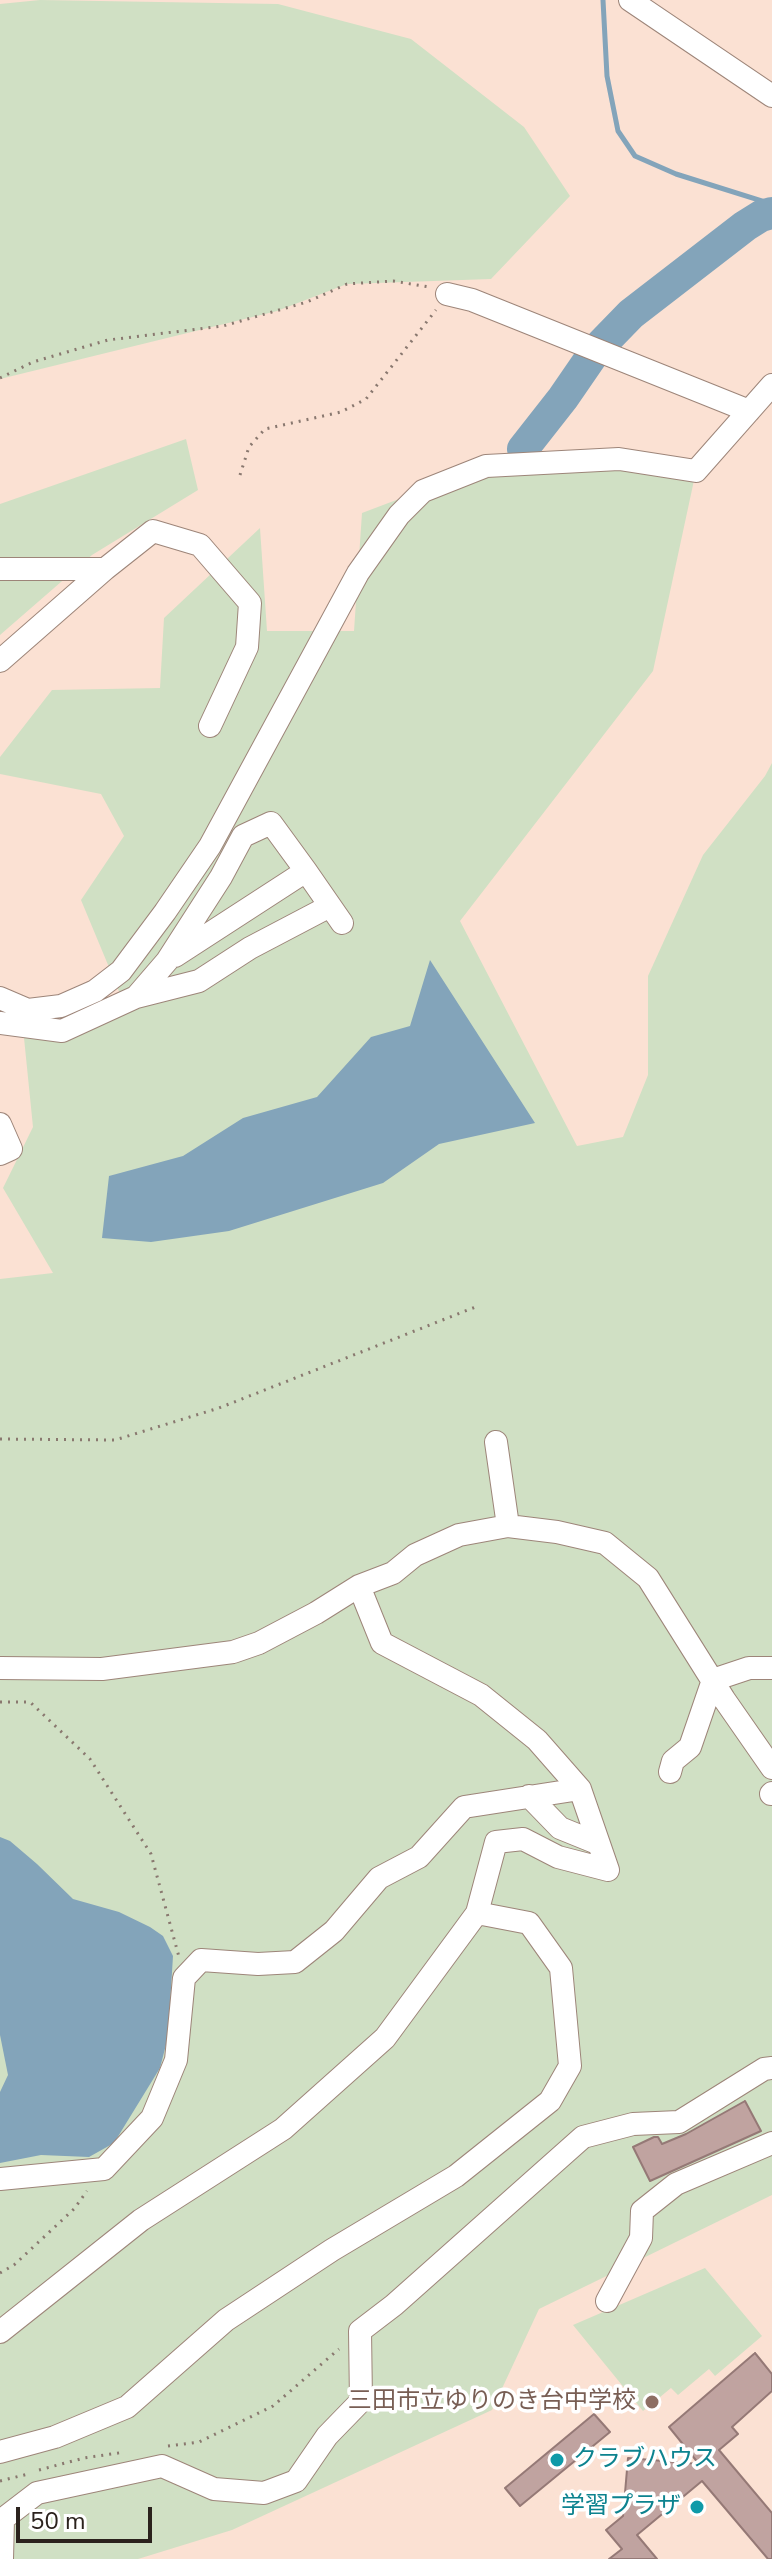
<!DOCTYPE html>
<html>
<head>
<meta charset="utf-8">
<style>
	body { margin:0 }
	#map { position:relative; width:772px; height:2559px; overflow:hidden; background:#fbe1d3; font-family:"Nunito Sans",sans-serif }
	canvas { display:block }
	.scale { position:absolute; left:16px; top:2507px; width:136px; height:36px; box-sizing:border-box; border:4px solid #2b221d; border-top:0; padding-left:10px; font-size:24px; line-height:28px; white-space:nowrap; color:#2b221d; -webkit-text-stroke:6px #fff; paint-order:stroke }
</style>
</head>
<body>
<div id="map">
<canvas width="772" height="2559"></canvas>
<div class="scale">50 m</div>
</div>
<script>
const ctx = document.querySelector('canvas').getContext('2d');
ctx.lineJoin = 'round';
function fillPath(path, color) {
  ctx.fillStyle = color;
  ctx.fill(path, 'evenodd');
}
function toPath(rows) {
  const path = new Path2D();
  for (const r of rows) {
    path.moveTo(r[0], r[1]);
    for (let i = 2; i < r.length; i += 2) path.lineTo(r[i], r[i + 1]);
  }
  return path;
}
function strokePath(path, color, width, dash) {
  ctx.strokeStyle = color;
  ctx.lineWidth = width;
  ctx.lineCap = dash ? 'butt' : 'round';
  ctx.setLineDash(dash || []);
  ctx.stroke(path);
}
function label(font, color, halo, rows, align = 'center') {
  ctx.font = font + ' "Nunito Sans","Noto Sans JP",sans-serif';
  ctx.lineWidth = 7;
  ctx.setLineDash([]);
  ctx.textBaseline = 'middle';
  ctx.strokeStyle = halo;
  ctx.fillStyle = color;
  for (const [text, x, y, turn = 0] of rows) {
    ctx.save();
    ctx.translate(x, y);
    ctx.rotate((+turn || 0) * Math.PI / 180);
    ctx.textAlign = isNaN(turn) ? turn : align;
    if (halo) ctx.strokeText(text, 0, 0);
    ctx.fillText(text, 0, 0);
    ctx.restore();
  }
}
fillPath(toPath([
	[40,0,278,4,411,39,524,127,570,196,491,279,347,284,277,311,0,379,0,4],
	[186,439,198,490,92,555,0,635,0,504],
	[486,466,696,471,653,671,460,921,577,1146,623,1137,648,1075,648,976,703,855,765,776,772,763,772,2195,539,2309,492,2410,232,2530,138,2559,0,2559,0,1279,53,1273,3,1188,33,1127,23,1028,126,1008,81,900,124,836,101,794,0,774,0,757,52,690,160,688,164,618,260,528,267,631,354,631,362,513],
	[705,2268,762,2336,715,2376,709,2369,678,2395,671,2388,643,2411,573,2325]
]), '#d0e0c4');
fillPath(toPath([
	[430,960,535,1123,439,1144,383,1183,229,1231,151,1242,102,1238,109,1176,183,1156,243,1118,317,1097,371,1037,410,1026],
	[0,1837,10,1841,37,1864,73,1899,119,1912,150,1927,163,1936,173,1956,168,2037,160,2068,114,2143,89,2157,41,2155,0,2163,0,2092,8,2075,0,2035]
]), '#83a4ba');
strokePath(toPath([
	[603,0,607,76,618,131,635,156,676,174,772,204]
]), '#83a4ba', 5);
strokePath(toPath([
	[523,449,563,398,596,350,631,314,745,226,761,216,772,213]
]), '#83a4ba', 32);
const building = toPath([
	[745,2101,761,2131,650,2181,633,2147,654,2137,658,2137,662,2144,686,2134,745,2101],
	[755,2353,772,2374,772,2391,732,2427,738,2434,719,2450,772,2513,772,2559,768,2559,702,2481,637,2535,657,2559,609,2559,622,2549,606,2530,623,2516,628,2458,699,2464,669,2427,755,2353],
	[594,2414,610,2432,520,2506,505,2488,594,2414]
]);
fillPath(building, '#c0a3a0');
strokePath(building, '#957976', 2);
const minor = toPath([
	[630,0,772,96],
	[447,294,472,300,749,411],
	[0,569,105,569],
	[0,661,105,569,153,531,200,545,250,603,247,647,210,726],
	[175,956,306,871,342,923],
	[136,997,199,981,250,948,330,906],
	[0,998,28,1010,61,1006,95,991,121,971,165,912,210,846,358,573,399,515,423,491,486,466,619,459,696,471,772,385],
	[0,1023,62,1031,136,997,167,961,221,877,243,836,271,823,306,871],
	[0,1124,11,1149,0,1154],
	[496,1442,508,1526],
	[0,1668,102,1669,233,1652,259,1643,316,1613,359,1586,393,1573,415,1555,459,1535,508,1526,557,1532,605,1543,648,1578,724,1699,772,1768],
	[670,1772,673,1761,690,1747,713,1680,749,1668,772,1668],
	[771,1794,772,1793],
	[529,1796,560,1828,597,1843],
	[0,2179,104,2169,152,2118,176,2060,184,1978,201,1960,258,1964,295,1962,334,1931,379,1878,419,1857,464,1807,580,1789],
	[607,2301,641,2238,642,2211,676,2184,772,2143],
	[0,2332,141,2220,283,2129,385,2038,477,1913,496,1842,523,1839,558,1857,608,1870,580,1789,537,1740,481,1695,382,1643,359,1586],
	[0,2452,55,2437,127,2407,226,2320,332,2250,456,2176,550,2101,570,2066,561,1968,529,1923,477,1913],
	[2,2559,3,2519,37,2493,162,2466,214,2489,264,2493,296,2481,327,2436,361,2401,360,2331,394,2305,583,2137,633,2124,679,2122,764,2069,772,2068]
]);
strokePath(minor, '#9d8579', 24);
strokePath(toPath([
	[0,378,33,362,108,340,223,326,307,302,347,284,393,281,429,287],
	[240,475,249,447,265,429,341,412,366,399,436,310],
	[0,1439,115,1440,219,1408,478,1306],
	[0,1702,30,1702,90,1759,151,1854,179,1957],
	[0,2273,14,2265,74,2209,87,2191],
	[168,2446,199,2442,273,2406,339,2349],
	[39,2470,84,2458,125,2452],
	[0,2481,28,2474]
]), '#89786f', 3, [2, 6]);
strokePath(minor, '#fff', 22);
for (const [x, y, r, color] of [
	[652,2402,8,"#8d6e63"],
	[557,2460,8,"#0f9aa8"],
	[697,2507,8,"#0f9aa8"]
]) {
  const dot = new Path2D();
  dot.arc(x, y, r, 0, 2 * Math.PI);
  ctx.fillStyle = color;
  ctx.fill(dot);
  strokePath(dot, '#fff', 3);
}
label('24px', '#785e54', '#fff', [
	["三田市立ゆりのき台中学校",636,2402]
], 'right');
label('24px', '#0d838f', '#fff', [
	["クラブハウス",573,2460],
	["学習プラザ",681,2507,"right"]
], 'left');
</script>
</body>
</html>
